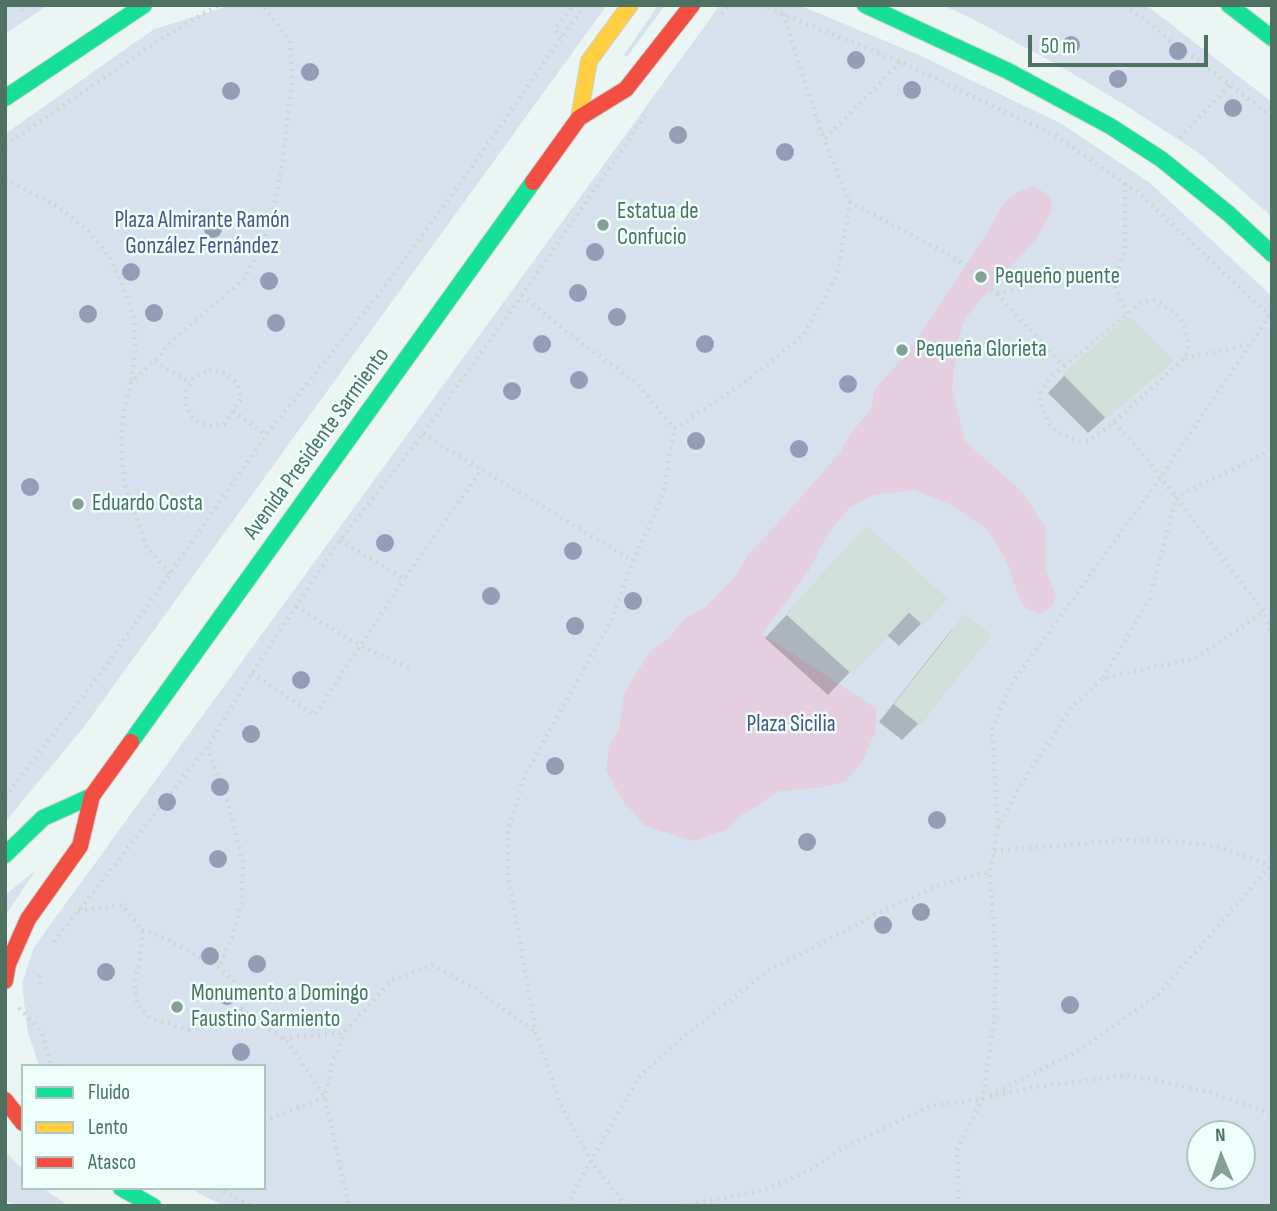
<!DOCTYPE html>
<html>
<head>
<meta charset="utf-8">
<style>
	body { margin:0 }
	#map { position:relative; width:1277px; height:1211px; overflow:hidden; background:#ebf6f4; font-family:"Sofia Sans Condensed",sans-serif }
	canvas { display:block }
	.frame { position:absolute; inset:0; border:7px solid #4e7261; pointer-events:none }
	.legend { position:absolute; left:21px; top:1064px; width:245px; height:126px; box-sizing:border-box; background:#eefefa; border:2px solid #aec6bd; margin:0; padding:9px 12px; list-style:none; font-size:21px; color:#4e7261 }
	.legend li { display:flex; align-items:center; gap:14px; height:35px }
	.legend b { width:35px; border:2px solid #aec6bd }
	.north { position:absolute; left:1186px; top:1120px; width:70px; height:70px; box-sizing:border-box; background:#eefefa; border:2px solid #aec6bd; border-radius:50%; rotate:358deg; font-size:19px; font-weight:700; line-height:28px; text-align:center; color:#4e7261 }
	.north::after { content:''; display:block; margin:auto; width:24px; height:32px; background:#85a094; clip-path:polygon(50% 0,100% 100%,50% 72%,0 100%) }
	.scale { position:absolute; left:1028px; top:35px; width:180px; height:32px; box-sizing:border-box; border:4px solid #4e7261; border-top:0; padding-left:9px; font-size:21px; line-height:24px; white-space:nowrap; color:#4e7261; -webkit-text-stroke:5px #eefefa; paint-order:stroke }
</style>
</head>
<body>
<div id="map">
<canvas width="1277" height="1211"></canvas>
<div class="frame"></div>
<ul class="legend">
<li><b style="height:9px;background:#16e098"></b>Fluido</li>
<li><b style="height:9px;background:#ffcf43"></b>Lento</li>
<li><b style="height:9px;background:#f24e42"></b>Atasco</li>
</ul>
<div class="north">N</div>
<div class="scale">50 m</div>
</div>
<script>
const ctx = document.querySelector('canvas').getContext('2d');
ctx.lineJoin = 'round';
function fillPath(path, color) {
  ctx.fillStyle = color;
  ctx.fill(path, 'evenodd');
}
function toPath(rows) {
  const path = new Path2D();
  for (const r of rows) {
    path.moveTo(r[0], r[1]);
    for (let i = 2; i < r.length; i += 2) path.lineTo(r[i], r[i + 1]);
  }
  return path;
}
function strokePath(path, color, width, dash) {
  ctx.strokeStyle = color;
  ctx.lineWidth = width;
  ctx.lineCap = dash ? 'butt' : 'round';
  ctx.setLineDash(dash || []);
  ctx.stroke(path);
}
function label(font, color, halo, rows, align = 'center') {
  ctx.font = font + ' "Sofia Sans Condensed",sans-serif';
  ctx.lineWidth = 5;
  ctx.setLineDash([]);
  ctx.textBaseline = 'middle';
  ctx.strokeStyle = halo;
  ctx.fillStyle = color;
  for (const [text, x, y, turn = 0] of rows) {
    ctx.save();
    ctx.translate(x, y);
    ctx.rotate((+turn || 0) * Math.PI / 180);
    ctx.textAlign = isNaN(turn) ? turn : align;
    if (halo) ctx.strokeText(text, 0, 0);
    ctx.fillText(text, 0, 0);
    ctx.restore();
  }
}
fillPath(toPath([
	[5,5,48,5,5,34],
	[232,5,607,5,83,728,5,822,5,134,154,29],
	[658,5,665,5,627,57,624,55],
	[720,5,799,5,919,55,1062,124,1150,183,1272,296,1272,1206,224,1206,189,1188,264,1188,264,1066,39,1066,27,1029,22,983,34,947],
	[1200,1134,1242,1134,1242,1176,1200,1176],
	[942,5,1146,5,1272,102,1272,217,1199,153,1125,105,1065,69,971,18],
	[36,870,5,916,5,895],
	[5,1151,23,1170,23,1188,43,1188,69,1206,19,1206,5,1201]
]), '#d7e1ed');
fillPath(toPath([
	[1035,186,1050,197,1052,211,1037,238,982,298,965,319,957,342,952,389,965,441,1023,493,1045,527,1046,570,1056,597,1051,608,1040,614,1027,609,1019,598,1009,566,988,530,949,504,914,490,874,495,850,507,826,536,810,569,762,634,877,709,875,733,862,762,845,782,818,788,780,791,740,816,726,830,693,841,645,826,624,802,606,771,609,746,620,726,624,693,650,652,670,637,684,619,706,607,737,574,748,554,769,533,839,454,852,432,871,409,875,389,909,351,988,231,1003,204,1019,191]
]), '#e5cee0');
fillPath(toPath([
	[1170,361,1088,433,1048,393,1065,375],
	[867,529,922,623,899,646,886,634,828,695,765,638],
	[965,617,919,723,902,740,879,722,948,634]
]), '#0003');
const building = toPath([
	[1129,318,1172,361,1106,417,1064,374,1129,318],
	[867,527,946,599,923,624,909,611,852,673,787,614,867,527],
	[965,615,990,635,920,724,895,704,965,615]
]);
fillPath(building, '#d1dfda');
strokePath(building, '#cedfd8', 2);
const fast = toPath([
	[865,5,1008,71,1110,126,1161,159,1229,214,1272,254],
	[1229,5,1272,38],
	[5,98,144,5],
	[131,742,533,182],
	[5,855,43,818,92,796],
	[121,1188,153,1206]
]);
const slow = toPath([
	[579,118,589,61,630,5]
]);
const jam = toPath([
	[533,182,579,118,626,89,692,5],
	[5,981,8,964,28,919,80,846,92,796,131,742],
	[5,1100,23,1123]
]);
strokePath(fast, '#c5d3ce', 18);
strokePath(slow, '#c5d3ce', 18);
strokePath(jam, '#c5d3ce', 18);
strokePath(toPath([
	[16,5,24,12],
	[761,5,900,62,1058,137,1140,194,1272,318],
	[1125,5,1272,117],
	[722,14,728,5],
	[783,14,824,140],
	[561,38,555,29,574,5],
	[900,62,824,140,850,202,958,260,997,294,1064,366,1047,381,1041,392,1040,404,1050,425,1057,432,1079,441,1089,441,1114,422,1142,453,1264,612,1272,636],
	[1180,138,1229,85],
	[5,145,161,39,218,5],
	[5,179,59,207,89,232,110,258,123,286,135,322,135,353,131,381],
	[1125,183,1125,247,1114,285,1127,314],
	[997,294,1043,283,1073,281,1114,285],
	[522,295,568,333,638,384,674,429],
	[1185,358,1248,345],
	[155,361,190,383],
	[1064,366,1142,302,1154,300,1174,312,1181,320,1189,344,1185,358,1114,422],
	[209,370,225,373,237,383,241,399,224,424,208,426,194,419,186,406,186,390,194,377,209,370],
	[233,411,266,435],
	[423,434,633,561],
	[340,540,404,579,483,468],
	[170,573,147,548,124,482,121,438,124,410,131,382,155,361,173,340,244,279,263,243,273,213,282,167,292,80,290,41,262,5],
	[296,607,361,646,412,669],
	[252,673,315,715,404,579],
	[1103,678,1150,598,1176,497,1272,450],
	[207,747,228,803,243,862,242,901,234,931,219,968],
	[5,797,103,670,266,435,386,285,472,167,568,28,586,5],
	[998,827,992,729,1010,686,1161,477,1269,316],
	[994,851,1125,840,1172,841,1216,846,1270,865],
	[1272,852,1272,872],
	[78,911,122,905,142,930,140,960,135,979,137,1004,150,1018,190,1030,242,1010,288,1042,325,1097,349,1206],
	[142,930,165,938,219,968,234,981,242,1010],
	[54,942,207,747,252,673,340,540,423,434,522,295,645,116],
	[39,975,40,988],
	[19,1008,42,1032,51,1066],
	[283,1038,344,1033,392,980,432,965,476,989,536,1032],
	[990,1095,1080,1050,1158,995,1272,864],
	[264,1121,325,1097,332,1064,344,1033],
	[217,1188,252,1206],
	[568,1206,575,1189,638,1078,677,1042,720,1008,768,971,890,907,941,884,990,872],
	[626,1206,591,1161,563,1110,536,1033,508,875,508,830,525,775,612,619,633,561,663,495,674,429,746,381,804,335,837,275,850,202],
	[683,1206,768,1189,809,1170,840,1150,930,1106,983,1099,1034,1087,1130,1075,1213,1093,1272,1114],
	[959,1206,957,1150,983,1099,994,1020,996,962,990,872,998,828,1017,791,1072,707,1103,678,1196,658,1264,612]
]), '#cbd7d2', 4.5, [2, 5]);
strokePath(fast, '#16e098', 16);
strokePath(slow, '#ffcf43', 16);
strokePath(jam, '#f24e42', 16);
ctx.fillStyle = '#949db6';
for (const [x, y] of [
	[1071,45],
	[1178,51],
	[856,60],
	[310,72],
	[1118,79],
	[912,90],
	[231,91],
	[1233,108],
	[678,135],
	[785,152],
	[213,229],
	[595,252],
	[131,272],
	[269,281],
	[578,293],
	[154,313],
	[88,314],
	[617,317],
	[276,323],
	[542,344],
	[705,344],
	[579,380],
	[848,384],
	[512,391],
	[696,441],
	[799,449],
	[30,487],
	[385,543],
	[573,551],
	[491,596],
	[633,601],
	[575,626],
	[301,680],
	[251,734],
	[555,766],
	[220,787],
	[167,802],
	[937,820],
	[807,842],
	[218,859],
	[921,912],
	[883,925],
	[210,956],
	[257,964],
	[106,972],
	[227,996],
	[1070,1005],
	[241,1052]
]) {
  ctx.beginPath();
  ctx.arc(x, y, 9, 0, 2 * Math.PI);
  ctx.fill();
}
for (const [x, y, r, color] of [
	[603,225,7,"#85a094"],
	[981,277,7,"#85a094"],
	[902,350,7,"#85a094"],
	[78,504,7,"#85a094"],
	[177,1007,7,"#85a094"]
]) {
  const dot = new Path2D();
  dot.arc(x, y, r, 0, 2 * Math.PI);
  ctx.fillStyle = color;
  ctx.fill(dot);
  strokePath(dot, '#eefefa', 2.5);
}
label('23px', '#4e7261', '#eefefa', [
	["Estatua de",617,212],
	["Confucio",617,238],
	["Pequeño puente",995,277],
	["Pequeña Glorieta",916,350],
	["Eduardo Costa",92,504],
	["Monumento a Domingo",191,994],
	["Faustino Sarmiento",191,1020]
], 'left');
label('23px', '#4c5483', '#eefefa', [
	["Plaza Almirante Ramón",202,221],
	["González Fernández",202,247],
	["Plaza Sicilia",791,725]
]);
label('23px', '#4e7261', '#eefefa', [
	["Avenida Presidente Sarmiento",317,444,-54]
]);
</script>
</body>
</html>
